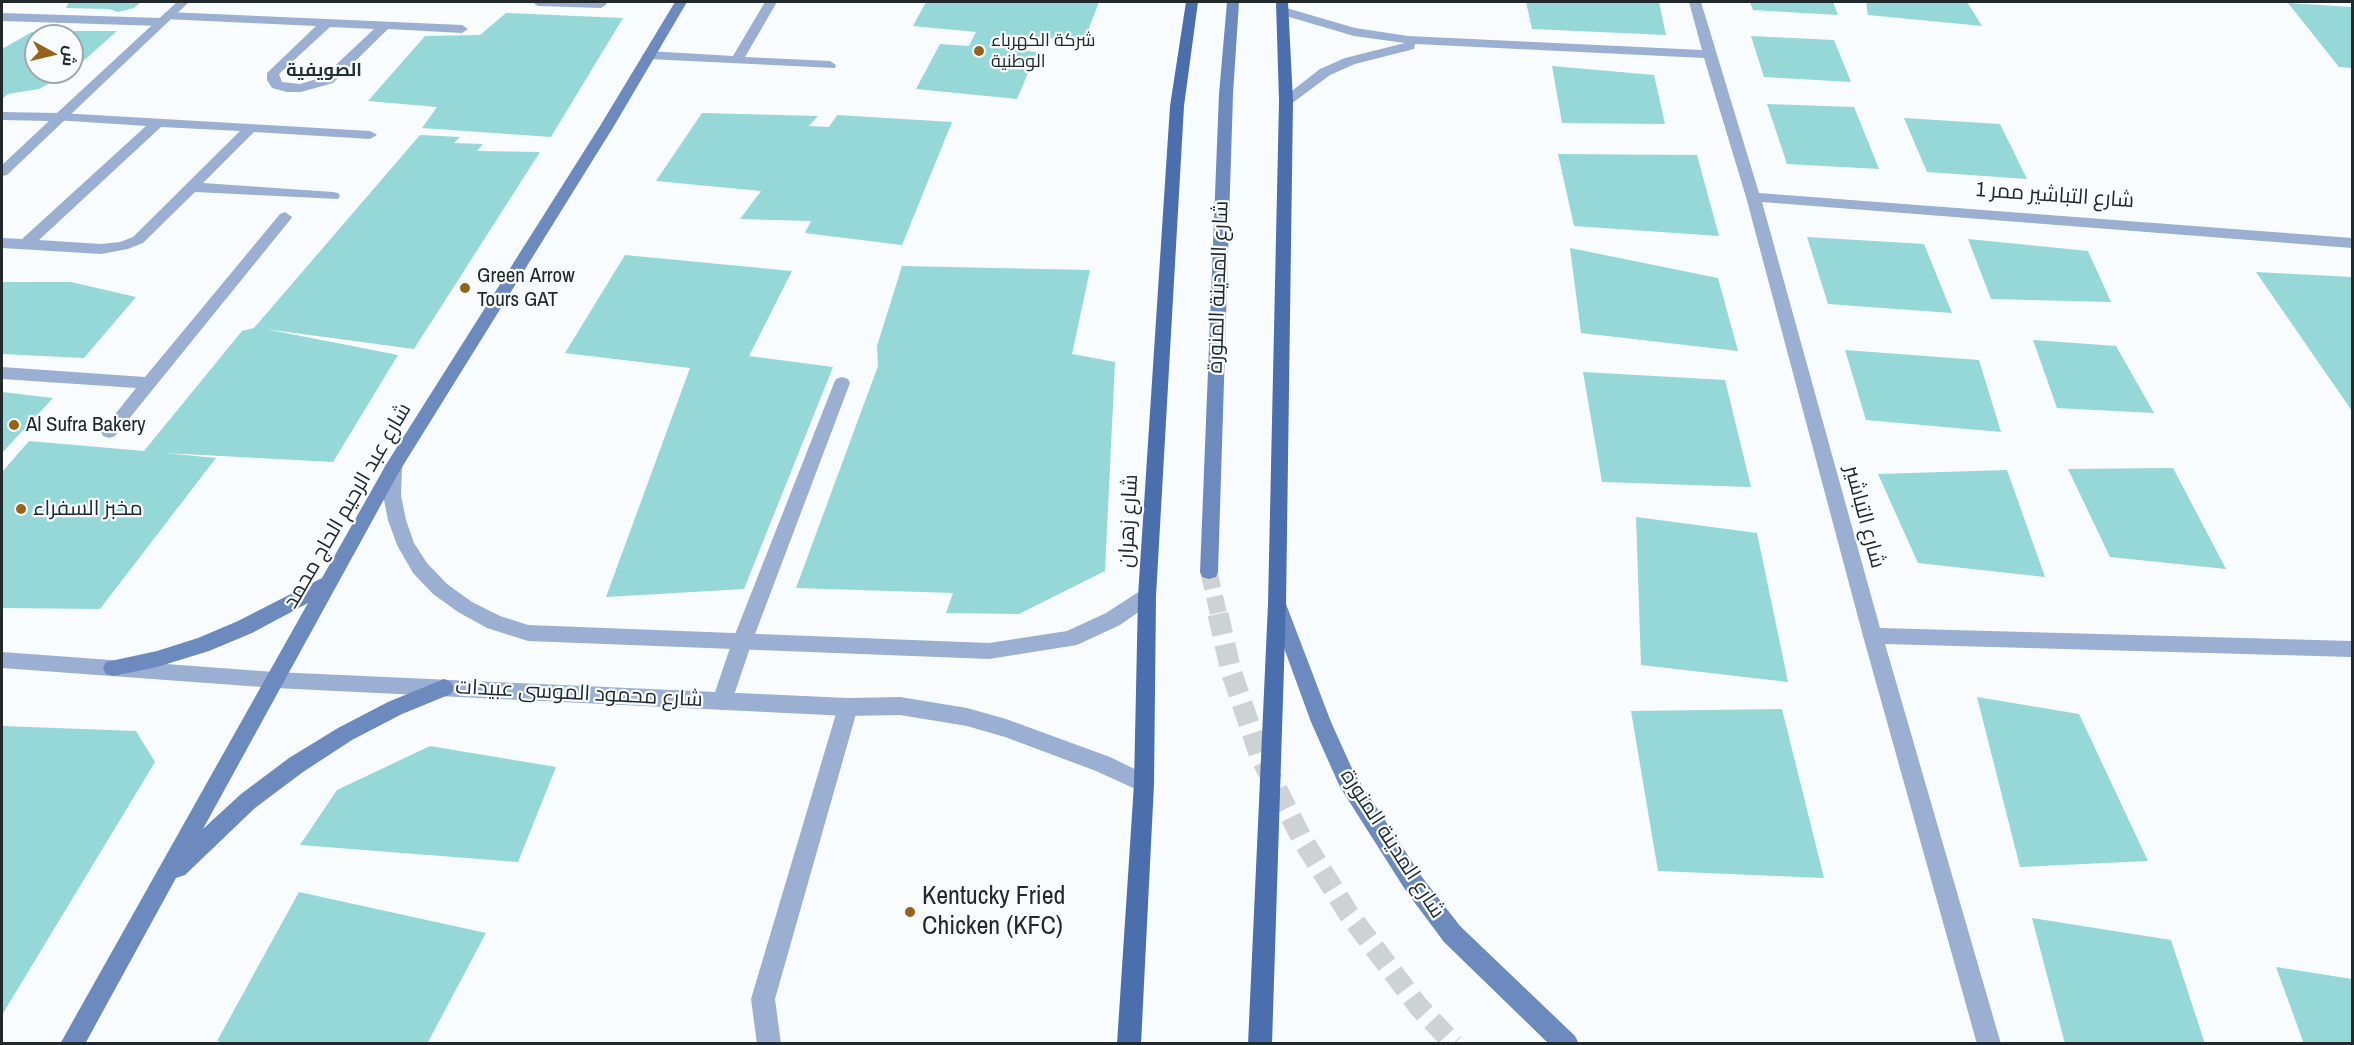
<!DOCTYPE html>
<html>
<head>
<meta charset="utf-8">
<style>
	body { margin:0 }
	#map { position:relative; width:2354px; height:1045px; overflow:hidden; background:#f8fcfe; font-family:"Archivo Narrow",Cairo,sans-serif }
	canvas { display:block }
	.frame { position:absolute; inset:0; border:3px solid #22292c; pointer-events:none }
	.north { position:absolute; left:24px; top:24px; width:60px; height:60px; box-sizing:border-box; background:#f8fcfe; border:2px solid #a2a8aa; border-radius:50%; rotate:98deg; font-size:16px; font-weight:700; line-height:24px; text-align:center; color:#22292c }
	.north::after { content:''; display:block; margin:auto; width:21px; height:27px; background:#976219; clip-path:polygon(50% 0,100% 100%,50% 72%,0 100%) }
</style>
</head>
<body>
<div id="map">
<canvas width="2354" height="1045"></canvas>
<div class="frame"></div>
<div class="north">ش</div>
</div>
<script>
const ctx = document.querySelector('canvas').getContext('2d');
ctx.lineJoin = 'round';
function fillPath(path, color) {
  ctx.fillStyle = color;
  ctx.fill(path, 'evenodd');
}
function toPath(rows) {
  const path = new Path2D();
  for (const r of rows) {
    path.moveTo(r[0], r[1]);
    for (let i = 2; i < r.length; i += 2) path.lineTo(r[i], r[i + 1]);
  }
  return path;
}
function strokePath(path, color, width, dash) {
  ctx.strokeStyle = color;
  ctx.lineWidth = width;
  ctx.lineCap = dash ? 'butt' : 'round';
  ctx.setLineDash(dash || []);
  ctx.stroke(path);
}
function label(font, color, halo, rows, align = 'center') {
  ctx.font = font + ' "Archivo Narrow",Cairo,sans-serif';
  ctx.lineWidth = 4.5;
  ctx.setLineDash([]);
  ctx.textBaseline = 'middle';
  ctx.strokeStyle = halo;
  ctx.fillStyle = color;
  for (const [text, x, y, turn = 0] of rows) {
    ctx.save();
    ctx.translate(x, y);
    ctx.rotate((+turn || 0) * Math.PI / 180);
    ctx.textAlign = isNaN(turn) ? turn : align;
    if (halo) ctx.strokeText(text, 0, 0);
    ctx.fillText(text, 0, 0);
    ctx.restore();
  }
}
fillPath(toPath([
	[69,2,141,2,134,8,118,12,109,9,66,8],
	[926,2,1099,2,1084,41,1014,35,1007,49,1037,52,1017,99,916,89,940,44,969,46,976,32,913,26],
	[1526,2,1659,2,1666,35,1532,29],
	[1750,2,1833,2,1838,15,1753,10],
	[1866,2,1967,2,1982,26,1868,15],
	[2288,3,2352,7,2352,68,2339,67],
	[506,13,623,18,551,137,422,128,437,107,368,101,425,36,480,35],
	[56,31,117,31,72,71,72,36,36,36,36,72,70,72,39,89,8,94,2,99,2,49,32,32],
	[1751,36,1834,40,1851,82,1764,77],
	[1552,66,1654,75,1665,124,1562,123],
	[1767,104,1854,107,1879,169,1787,164],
	[702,113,818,116,809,126,829,127,837,115,952,122,902,245,805,233,811,221,740,219,761,191,656,181],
	[1904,118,2000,124,2027,179,1927,172],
	[420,135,460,137,454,143,483,144,477,151,540,152,414,349,265,329,398,355,333,462,165,453,216,458,100,609,2,608,2,472,29,441,144,451,242,331,254,328],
	[1558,154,1697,155,1719,236,1574,226],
	[1807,237,1924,244,1952,313,1828,304],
	[1968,239,2088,251,2111,302,1991,299],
	[1570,248,1718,278,1738,351,1581,333],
	[625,255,792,271,749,356,833,367,744,589,606,597,690,368,565,353],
	[902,266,1090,270,1072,354,1115,362,1105,571,1019,614,946,613,953,593,796,588,878,366,877,346],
	[2256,272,2352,277,2352,411],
	[2,282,71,282,136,297,84,358,2,354],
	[2033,340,2116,346,2154,413,2057,408],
	[1845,350,1979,360,2001,432,1866,420],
	[1583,372,1725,380,1751,487,1602,482],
	[2,392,53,398,2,453],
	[2173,468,2226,569,2110,557,2068,469],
	[2007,470,2045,577,1918,563,1878,474],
	[1636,517,1757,533,1788,682,1641,665],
	[1977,697,2079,714,2148,861,2020,867],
	[1782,709,1824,878,1658,871,1631,711],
	[2,726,136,731,155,762,2,1015],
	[430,746,556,767,518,862,300,845,337,790],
	[299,892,486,933,427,1044,227,1044,217,1041],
	[2032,918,2171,940,2205,1044,2065,1044],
	[2276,967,2352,979,2352,1044,2304,1044]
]), '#96d7d8');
strokePath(toPath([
	[1209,572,1219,616]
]), '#cdd2d4', 17, [17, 8]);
strokePath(toPath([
	[1218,614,1231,671,1260,756,1301,837,1348,913,1419,1007,1454,1044]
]), '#cdd2d4', 21, [21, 10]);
fillPath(toPath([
	[532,2,605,2,607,4,601,8,538,6,532,2],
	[765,2,777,2,745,57,830,61,836,65,835,68,648,59,642,55,648,51,733,56,765,2],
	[168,12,462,25,468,29,462,33,388,29,333,83,301,92,287,92,272,88,267,80,267,73,316,26,164,19,164,13,168,12],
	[330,27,374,29,323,77,300,84,282,82,279,74,330,27],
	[2,13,161,18,167,22,161,26,2,21,2,13],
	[60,113,370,131,377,135,370,139,254,132,203,183,333,192,338,193,340,196,338,199,195,192,143,243,128,249,101,254,2,248,2,238,22,239,146,126,55,120,53,117,55,114,60,113],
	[161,127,240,131,133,237,120,242,101,244,39,240,161,127],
	[285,212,292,217,290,220,115,436,109,438,103,436,101,432,136,388,2,379,2,367,145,377,280,214,285,212],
	[842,377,848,379,850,383,752,642,732,701,729,707,722,710,715,707,712,701,732,642,834,383,836,379,842,377],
	[848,698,855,701,858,707,775,999,781,1044,757,1044,751,999,838,707,841,701,848,698]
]), '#9bafd3');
fillPath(toPath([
	[177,2,189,2,7,175,2,176,2,165,49,121,2,120,2,112,57,113,177,2],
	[1689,2,1701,2,1759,193,2352,238,2352,248,1762,202,1880,628,2352,641,2352,657,1885,644,2001,1044,1977,1044,1863,636,1746,197,1704,58,1415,44,1414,49,1355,64,1330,75,1291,104,1281,104,1279,101,1320,69,1345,58,1405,43,1354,36,1279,14,1279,8,1283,7,1355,28,1408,36,1702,50,1689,2],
	[393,461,399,463,402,468,401,495,406,520,414,543,427,563,447,584,472,602,500,616,528,625,989,643,1067,631,1106,613,1140,591,1147,588,1154,591,1156,596,1154,601,1120,625,1077,645,989,659,528,641,487,628,458,612,433,594,413,573,397,545,388,520,383,495,384,468,387,463,393,461],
	[2,652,275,672,848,698,900,697,967,708,1006,719,1110,757,1151,777,1154,784,1151,791,1144,793,1096,771,1005,737,967,726,900,715,848,716,275,688,2,668,2,652]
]), '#9bafd3');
fillPath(toPath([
	[675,2,687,2,614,126,399,472,203,829,241,794,289,758,338,728,388,702,444,679,451,682,454,688,451,694,402,714,352,740,303,772,255,808,185,875,176,878,85,1044,60,1044,308,603,252,633,209,651,157,667,113,676,106,674,103,668,106,662,157,651,198,638,238,621,322,578,387,463,600,126,675,2],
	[1227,2,1239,2,1233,94,1218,572,1216,577,1209,579,1202,577,1200,572,1219,94,1227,2],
	[1277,596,1284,599,1286,604,1331,722,1354,773,1422,877,1460,926,1575,1036,1579,1044,1549,1044,1444,942,1406,891,1340,787,1311,722,1268,604,1270,599,1277,596]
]), '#6c8abe');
fillPath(toPath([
	[1186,2,1198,2,1184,106,1156,596,1154,784,1141,1044,1117,1044,1134,784,1138,596,1170,106,1186,2],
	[1276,2,1288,2,1293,101,1286,604,1272,1044,1248,1044,1268,604,1279,101,1276,2]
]), '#4b6ead');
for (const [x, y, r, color] of [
	[979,51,6,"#976219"],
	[465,288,6,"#976219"],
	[14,425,6,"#976219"],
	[21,509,6,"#976219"],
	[910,912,6,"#976219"]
]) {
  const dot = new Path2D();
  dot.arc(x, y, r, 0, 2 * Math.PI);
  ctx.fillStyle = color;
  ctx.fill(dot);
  strokePath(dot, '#f8fcfe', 2);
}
label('18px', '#22292c', '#f8fcfe', [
	["شركة الكهرباء",991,41],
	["الوطنية",991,62]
], 'left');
label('bold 18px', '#233037', '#f8fcfe', [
	["الصويفية",324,71]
]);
label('21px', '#22292c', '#f8fcfe', [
	["شارع التباشير ممر 1",2055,196,4],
	["شارع المدينة المنورة",1219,287,-88],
	["شارع عبد الرحيم الحاج محمد",348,506,-60],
	["شارع التباشير",1864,517,75],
	["شارع زهران",1129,521,-87],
	["شارع محمود الموسى عبيدات",579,694,3],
	["شارع المدينة المنورة",1392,844,57]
]);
label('21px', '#22292c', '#f8fcfe', [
	["Green Arrow",477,276],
	["Tours GAT",477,300],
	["Al Sufra Bakery",26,425],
	["مخبز السفراء",33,509]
], 'left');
label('26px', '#22292c', '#f8fcfe', [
	["Kentucky Fried",922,897],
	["Chicken (KFC)",922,927]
], 'left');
</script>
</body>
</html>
